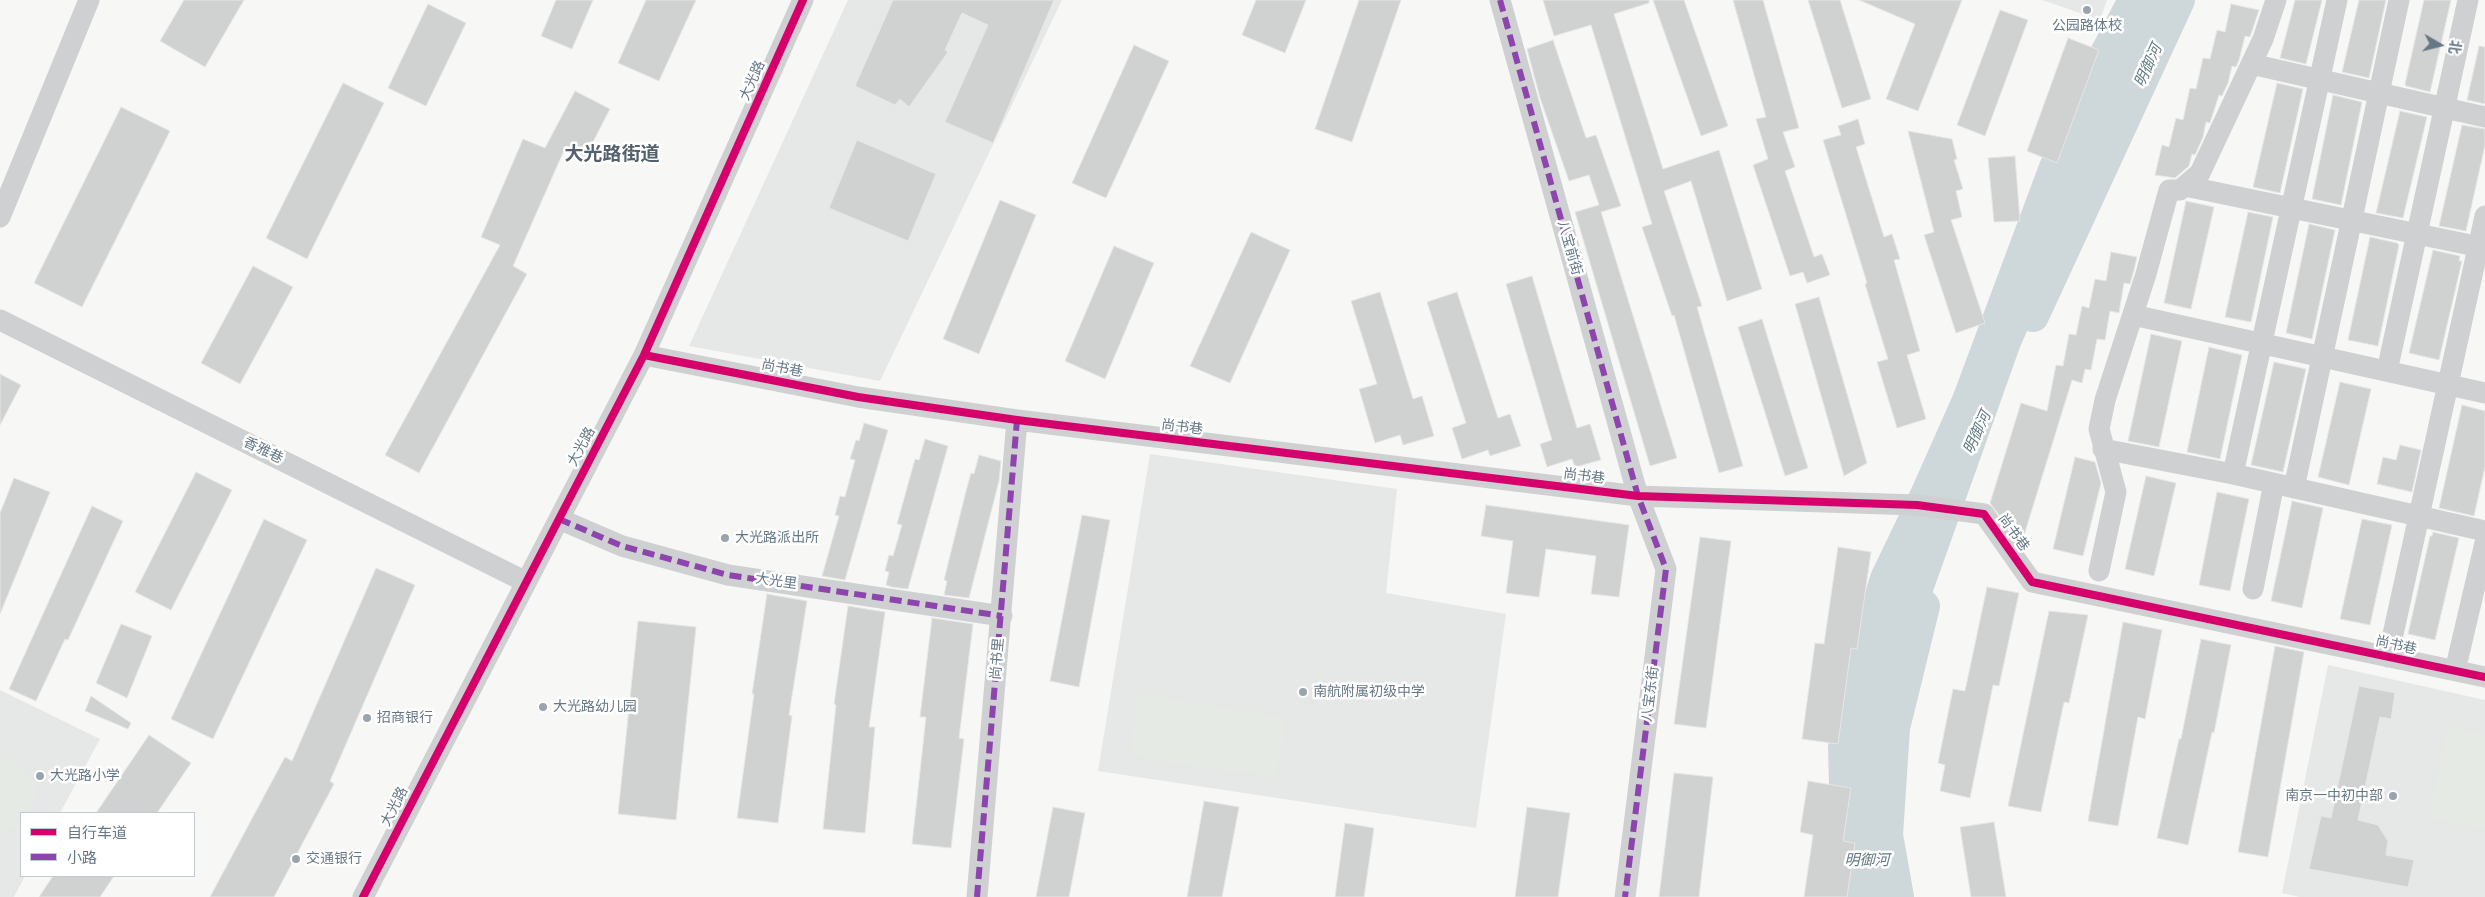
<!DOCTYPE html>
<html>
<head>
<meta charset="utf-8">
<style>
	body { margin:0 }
	#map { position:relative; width:2485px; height:897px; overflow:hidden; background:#f7f7f6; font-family:"Roboto Condensed","Noto Sans SC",sans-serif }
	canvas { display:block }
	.legend { position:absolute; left:20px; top:812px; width:175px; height:65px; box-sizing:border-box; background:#fff; border:1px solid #c2c9cf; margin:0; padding:6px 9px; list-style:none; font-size:15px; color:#667887 }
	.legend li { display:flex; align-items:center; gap:10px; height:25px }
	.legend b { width:25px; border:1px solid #c2c9cf }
	.north { position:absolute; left:2415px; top:20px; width:50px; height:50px; -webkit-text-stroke:4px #fff; paint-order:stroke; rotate:98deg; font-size:14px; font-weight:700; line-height:20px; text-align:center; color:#667887 }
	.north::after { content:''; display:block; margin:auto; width:18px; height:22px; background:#667887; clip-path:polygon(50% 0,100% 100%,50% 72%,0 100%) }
</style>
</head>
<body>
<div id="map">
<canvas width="2485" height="897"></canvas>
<ul class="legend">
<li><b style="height:6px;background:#d6006c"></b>自行车道</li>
<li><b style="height:6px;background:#8e44ad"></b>小路</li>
</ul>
<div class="north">北</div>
</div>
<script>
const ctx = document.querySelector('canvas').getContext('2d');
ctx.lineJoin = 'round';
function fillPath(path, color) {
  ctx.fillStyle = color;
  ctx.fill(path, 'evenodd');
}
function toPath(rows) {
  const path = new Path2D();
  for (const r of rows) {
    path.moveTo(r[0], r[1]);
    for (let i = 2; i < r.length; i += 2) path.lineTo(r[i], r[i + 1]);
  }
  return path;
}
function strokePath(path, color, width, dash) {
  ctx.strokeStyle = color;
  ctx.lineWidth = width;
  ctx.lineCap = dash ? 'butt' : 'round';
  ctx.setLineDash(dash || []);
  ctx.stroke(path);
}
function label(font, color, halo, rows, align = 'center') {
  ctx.font = font + ' "Roboto Condensed","Noto Sans SC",sans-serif';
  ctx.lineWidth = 5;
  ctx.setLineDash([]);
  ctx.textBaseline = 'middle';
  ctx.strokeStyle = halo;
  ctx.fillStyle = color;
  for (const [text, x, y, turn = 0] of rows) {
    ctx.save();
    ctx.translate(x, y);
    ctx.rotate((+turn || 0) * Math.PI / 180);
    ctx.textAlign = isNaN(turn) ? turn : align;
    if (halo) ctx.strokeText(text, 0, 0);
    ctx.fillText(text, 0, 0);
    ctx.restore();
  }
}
fillPath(toPath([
	[848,0,1062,0,880,381,689,346],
	[2042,0,2107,0,2100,20],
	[1150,454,1397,489,1386,593,1506,614,1476,828,1098,771],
	[2328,665,2485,700,2485,897,2300,897,2282,893],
	[0,690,100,739,60,813,21,813,21,876,25,876,14,897,0,897]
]), '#e6e7e7');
fillPath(toPath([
	[1138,694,1286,718,1276,776,1225,771,1130,756],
	[2447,727,2485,735,2485,829,2429,818],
	[0,756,19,765,33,779,35,795,31,813,21,813,21,825,0,834]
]), '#e6eae4');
fillPath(toPath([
	[2116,0,2173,0,2020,347,1895,698,1883,752,1885,796,1910,897,1836,897,1831,856,1828,747,1837,686,1871,573,1909,494,1953,395,2040,162,2086,57]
]), '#ced7d9');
strokePath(toPath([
	[2033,316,2179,0],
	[1898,897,1887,835,1894,728,1924,606]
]), '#ced7d9', 32);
const building = toPath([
	[184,0,244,0,205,67,160,41,184,0],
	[556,0,593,0,572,49,541,36,556,0],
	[646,0,696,0,659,81,618,63,646,0],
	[893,0,1054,0,993,143,945,122,988,25,962,13,945,50,948,52,909,107,900,99,895,105,855,86,893,0],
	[1256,0,1306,0,1285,53,1242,35,1256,0],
	[1359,0,1401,0,1352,142,1315,129,1359,0],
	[1543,0,1649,0,1649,3,1614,14,1663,169,1719,150,1762,289,1727,301,1691,181,1664,191,1702,306,1697,307,1743,466,1719,473,1674,315,1672,316,1642,227,1652,224,1591,25,1554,36,1543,0],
	[1653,0,1684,0,1728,126,1701,136,1653,0],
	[1733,0,1763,0,1799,128,1783,132,1795,167,1785,171,1814,257,1822,254,1830,275,1807,283,1803,272,1790,276,1753,165,1768,159,1756,119,1766,117,1733,0],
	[1808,0,1840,0,1871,99,1842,108,1808,0],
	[1859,0,1962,0,1918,111,1886,99,1915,24,1859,0],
	[2295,0,2322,0,2306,64,2280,58,2295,0],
	[2359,0,2386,0,2369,78,2342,72,2359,0],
	[2424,0,2451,0,2430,92,2406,86,2405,84,2424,0],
	[428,4,466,23,426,106,388,88,428,4],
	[2231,4,2259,10,2250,37,2245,36,2239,60,2236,67,2232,66,2228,83,2222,96,2219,95,2210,123,2206,122,2203,137,2195,155,2192,154,2189,166,2175,178,2155,175,2162,145,2169,147,2176,118,2183,120,2190,88,2196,89,2203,58,2210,59,2217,30,2225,32,2231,4],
	[2000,10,2028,20,1985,136,1957,125,2000,10],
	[2068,38,2099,50,2057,163,2027,151,2068,38],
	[1553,40,1586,138,1596,135,1621,206,1601,212,1677,458,1650,466,1575,212,1599,205,1589,175,1569,181,1540,98,1527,49,1553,40],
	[1134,45,1169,61,1106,198,1072,183,1134,45],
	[2479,46,2485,47,2485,104,2467,100,2479,46],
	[343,83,384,103,307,259,266,238,343,83],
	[2277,83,2303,89,2280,193,2253,187,2277,83],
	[575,91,610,109,585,157,566,146,513,266,527,274,419,473,385,455,500,245,481,237,523,139,545,148,575,91],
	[2333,95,2362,102,2341,205,2312,199,2333,95],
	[121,107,170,131,82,307,34,283,121,107],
	[2400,111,2427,117,2403,218,2376,213,2400,111],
	[1858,119,1865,144,1856,147,1884,237,1892,234,1900,259,1894,260,1920,351,1907,355,1926,419,1897,428,1877,362,1888,359,1865,284,1867,283,1823,140,1841,135,1838,126,1858,119],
	[2462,125,2485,129,2485,145,2466,231,2439,226,2462,125],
	[1908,131,1952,139,1957,159,1954,160,1963,189,1956,191,1962,217,1951,220,1985,323,1956,333,1924,235,1934,232,1908,131],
	[857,140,936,174,908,241,829,208,857,140],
	[2015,156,2020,221,1994,222,1988,158,2015,156],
	[1000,200,1036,215,979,354,943,339,1000,200],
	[2186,201,2214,207,2191,309,2164,303,2186,201],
	[2248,212,2273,217,2251,322,2225,317,2248,212],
	[2309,224,2335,230,2312,339,2286,333,2309,224],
	[1251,232,1290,250,1230,383,1190,366,1251,232],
	[2370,237,2397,243,2399,245,2378,346,2348,340,2370,237],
	[1114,246,1154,263,1105,379,1065,361,1114,246],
	[2433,250,2460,256,2459,261,2462,261,2439,360,2409,353,2433,250],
	[2111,252,2137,257,2134,270,2130,284,2124,283,2119,313,2110,311,2105,340,2097,339,2091,370,2085,369,2082,383,2072,380,2021,545,1990,503,2021,403,2047,411,2056,365,2063,366,2069,334,2076,335,2082,306,2089,308,2095,279,2106,281,2111,252],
	[253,266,293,287,240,384,201,363,253,266],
	[1532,276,1577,428,1590,424,1601,460,1575,467,1572,459,1547,467,1540,444,1552,440,1506,284,1532,276],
	[1380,292,1413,399,1422,396,1434,436,1403,445,1400,435,1375,443,1359,389,1377,384,1351,301,1380,292],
	[1457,292,1498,418,1510,414,1521,446,1490,456,1488,450,1462,459,1452,428,1466,423,1427,302,1457,292],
	[1819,297,1867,463,1844,476,1795,304,1819,297],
	[1762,319,1808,468,1785,476,1738,327,1762,319],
	[2151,334,2182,341,2159,447,2128,441,2151,334],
	[2209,347,2242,355,2220,459,2187,452,2209,347],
	[2274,362,2306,369,2283,472,2251,465,2274,362],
	[0,374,21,385,0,425,0,374],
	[2340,382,2371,389,2349,485,2318,477,2340,382],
	[2462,405,2485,411,2485,467,2474,516,2439,508,2462,405],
	[864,423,888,430,845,580,822,576,839,516,835,515,840,496,845,497,855,460,850,459,856,440,859,441,864,423],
	[925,439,948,446,908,589,892,587,886,585,889,572,885,571,889,555,893,556,902,525,897,524,915,459,919,460,925,439],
	[2400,445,2421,450,2412,492,2377,484,2383,457,2396,460,2400,445],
	[979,455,1001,461,999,481,969,598,944,595,947,581,944,580,965,495,971,473,974,474,979,455],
	[2075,457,2095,462,2101,483,2083,556,2053,549,2075,457],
	[196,472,232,490,171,610,135,592,196,472],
	[2146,476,2176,483,2154,576,2125,569,2146,476],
	[14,478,50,492,0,614,0,513,14,478],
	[2217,492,2249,499,2230,591,2199,585,2217,492],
	[2292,501,2323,508,2302,608,2271,601,2292,501],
	[1486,505,1629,525,1619,597,1591,594,1596,556,1546,549,1539,597,1506,593,1513,541,1481,536,1486,505],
	[92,506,123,521,68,640,65,639,36,701,9,689,92,506],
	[1082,515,1110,520,1079,687,1050,681,1082,515],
	[264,519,307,540,213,739,171,719,264,519],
	[2362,519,2392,525,2370,625,2340,619,2362,519],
	[2433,532,2459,538,2435,640,2408,634,2430,536,2432,536,2433,532],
	[1700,537,1731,541,1706,728,1674,724,1700,537],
	[1838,547,1871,552,1857,649,1851,648,1838,744,1802,739,1815,643,1824,644,1838,547],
	[376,568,415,585,330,781,334,784,274,897,210,897,285,757,292,761,376,568],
	[1987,587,2019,593,1999,686,1993,685,1970,798,1940,791,1945,765,1938,763,1953,689,1965,691,1987,587],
	[767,594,807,601,789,715,792,716,778,823,737,818,754,694,752,694,767,594],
	[848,606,885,612,869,727,875,727,865,833,823,829,836,705,834,704,848,606],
	[2049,611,2088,615,2069,703,2064,702,2041,812,2008,806,2049,611],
	[932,618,973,624,959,738,964,739,951,848,912,844,926,717,920,717,932,618],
	[638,621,696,627,676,820,618,814,638,621],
	[2123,622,2162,630,2145,719,2138,717,2118,826,2088,821,2123,622],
	[121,624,152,636,127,698,96,683,121,624],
	[2201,639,2231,645,2214,733,2212,732,2188,845,2157,838,2179,739,2181,739,2201,639],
	[2275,646,2304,652,2268,857,2238,852,2275,646],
	[2359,686,2395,693,2391,719,2380,717,2358,820,2378,825,2388,841,2386,855,2414,860,2408,887,2309,869,2321,816,2331,818,2359,686],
	[91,696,131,723,128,729,85,711,91,696],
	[149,735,191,763,157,813,96,813,149,735],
	[1674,773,1713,777,1699,897,1659,897,1674,773],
	[1808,781,1851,788,1843,841,1855,843,1847,897,1804,897,1813,835,1800,832,1808,781],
	[1204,801,1239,807,1222,897,1187,897,1204,801],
	[1053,807,1085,813,1069,897,1036,897,1053,807],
	[1527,807,1570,813,1558,897,1515,897,1527,807],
	[1994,822,2006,897,1971,897,1960,827,1994,822],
	[1345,823,1374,828,1364,897,1335,897,1345,823],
	[53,876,114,876,100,897,39,897,53,876]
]);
fillPath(building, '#d0d2d2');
strokePath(building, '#e6e6e6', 1);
strokePath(toPath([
	[1500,0,1638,496,1666,569,1625,897],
	[2337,0,2233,474,2485,531],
	[2251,64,2485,117],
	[2185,186,2485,248],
	[0,217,89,0],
	[2133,315,2485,393],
	[0,320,526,582],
	[644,355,858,397,1017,420,1638,496,1917,505,1984,514,2032,582,2485,677],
	[2387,371,2468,0],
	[2103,449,2233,474],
	[2294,488,2399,0],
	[559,519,622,546,728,575,1002,616],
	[2099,571,2116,492,2099,429,2105,400,2146,274,2169,190,2180,190,2200,173,2263,39,2276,0],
	[2253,589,2274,483],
	[2388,657,2485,216],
	[2458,658,2485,543],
	[363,897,644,355,803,0],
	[977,897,1017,420]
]), '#ced0d1', 21);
strokePath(toPath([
	[1500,0,1638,496,1666,569,1625,897],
	[559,519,622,546,728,575,1002,616],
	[977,897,1017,420]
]), '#8e44ad', 6, [12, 6]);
strokePath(toPath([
	[644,355,858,397,1017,420,1638,496,1917,505,1984,514,2032,582,2485,677],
	[363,897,644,355,803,0]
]), '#d6006c', 8);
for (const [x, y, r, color] of [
	[2087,10,5,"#99a4ae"],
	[725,538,5,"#99a4ae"],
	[1303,692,5,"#99a4ae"],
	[543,707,5,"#99a4ae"],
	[367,718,5,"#99a4ae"],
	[40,776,5,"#99a4ae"],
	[2393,796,5,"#99a4ae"],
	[296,859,5,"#99a4ae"]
]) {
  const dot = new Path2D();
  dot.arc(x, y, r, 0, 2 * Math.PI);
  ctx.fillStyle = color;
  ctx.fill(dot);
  strokePath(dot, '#fff', 2);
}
label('14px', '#667887', '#fff', [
	["公园路体校",2087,26,"center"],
	["大光路派出所",735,538],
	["南航附属初级中学",1313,692],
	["大光路幼儿园",553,707],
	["招商银行",377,718],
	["大光路小学",50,776],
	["南京一中初中部",2383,796,"right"],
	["交通银行",306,859]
], 'left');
label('14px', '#667887', '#fff', [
	["大光路",753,81,-66],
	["八宝前街",1569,248,74],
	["尚书巷",782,369,11],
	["尚书巷",1182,428,7],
	["大光路",582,447,-62],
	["香雅巷",263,451,26],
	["尚书巷",1584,477,7],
	["尚书巷",2013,533,54],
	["大光里",776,582,8],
	["尚书巷",2396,646,12],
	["尚书里",998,659,-85],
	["八宝东街",1651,694,-83],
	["大光路",395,807,-63]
]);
label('italic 15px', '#617a83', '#fff', [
	["明御河",2149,66,-65],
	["明御河",1978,433,-65],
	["明御河",1867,861]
]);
label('bold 19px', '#54616c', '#fff', [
	["大光路街道",612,155]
]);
</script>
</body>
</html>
